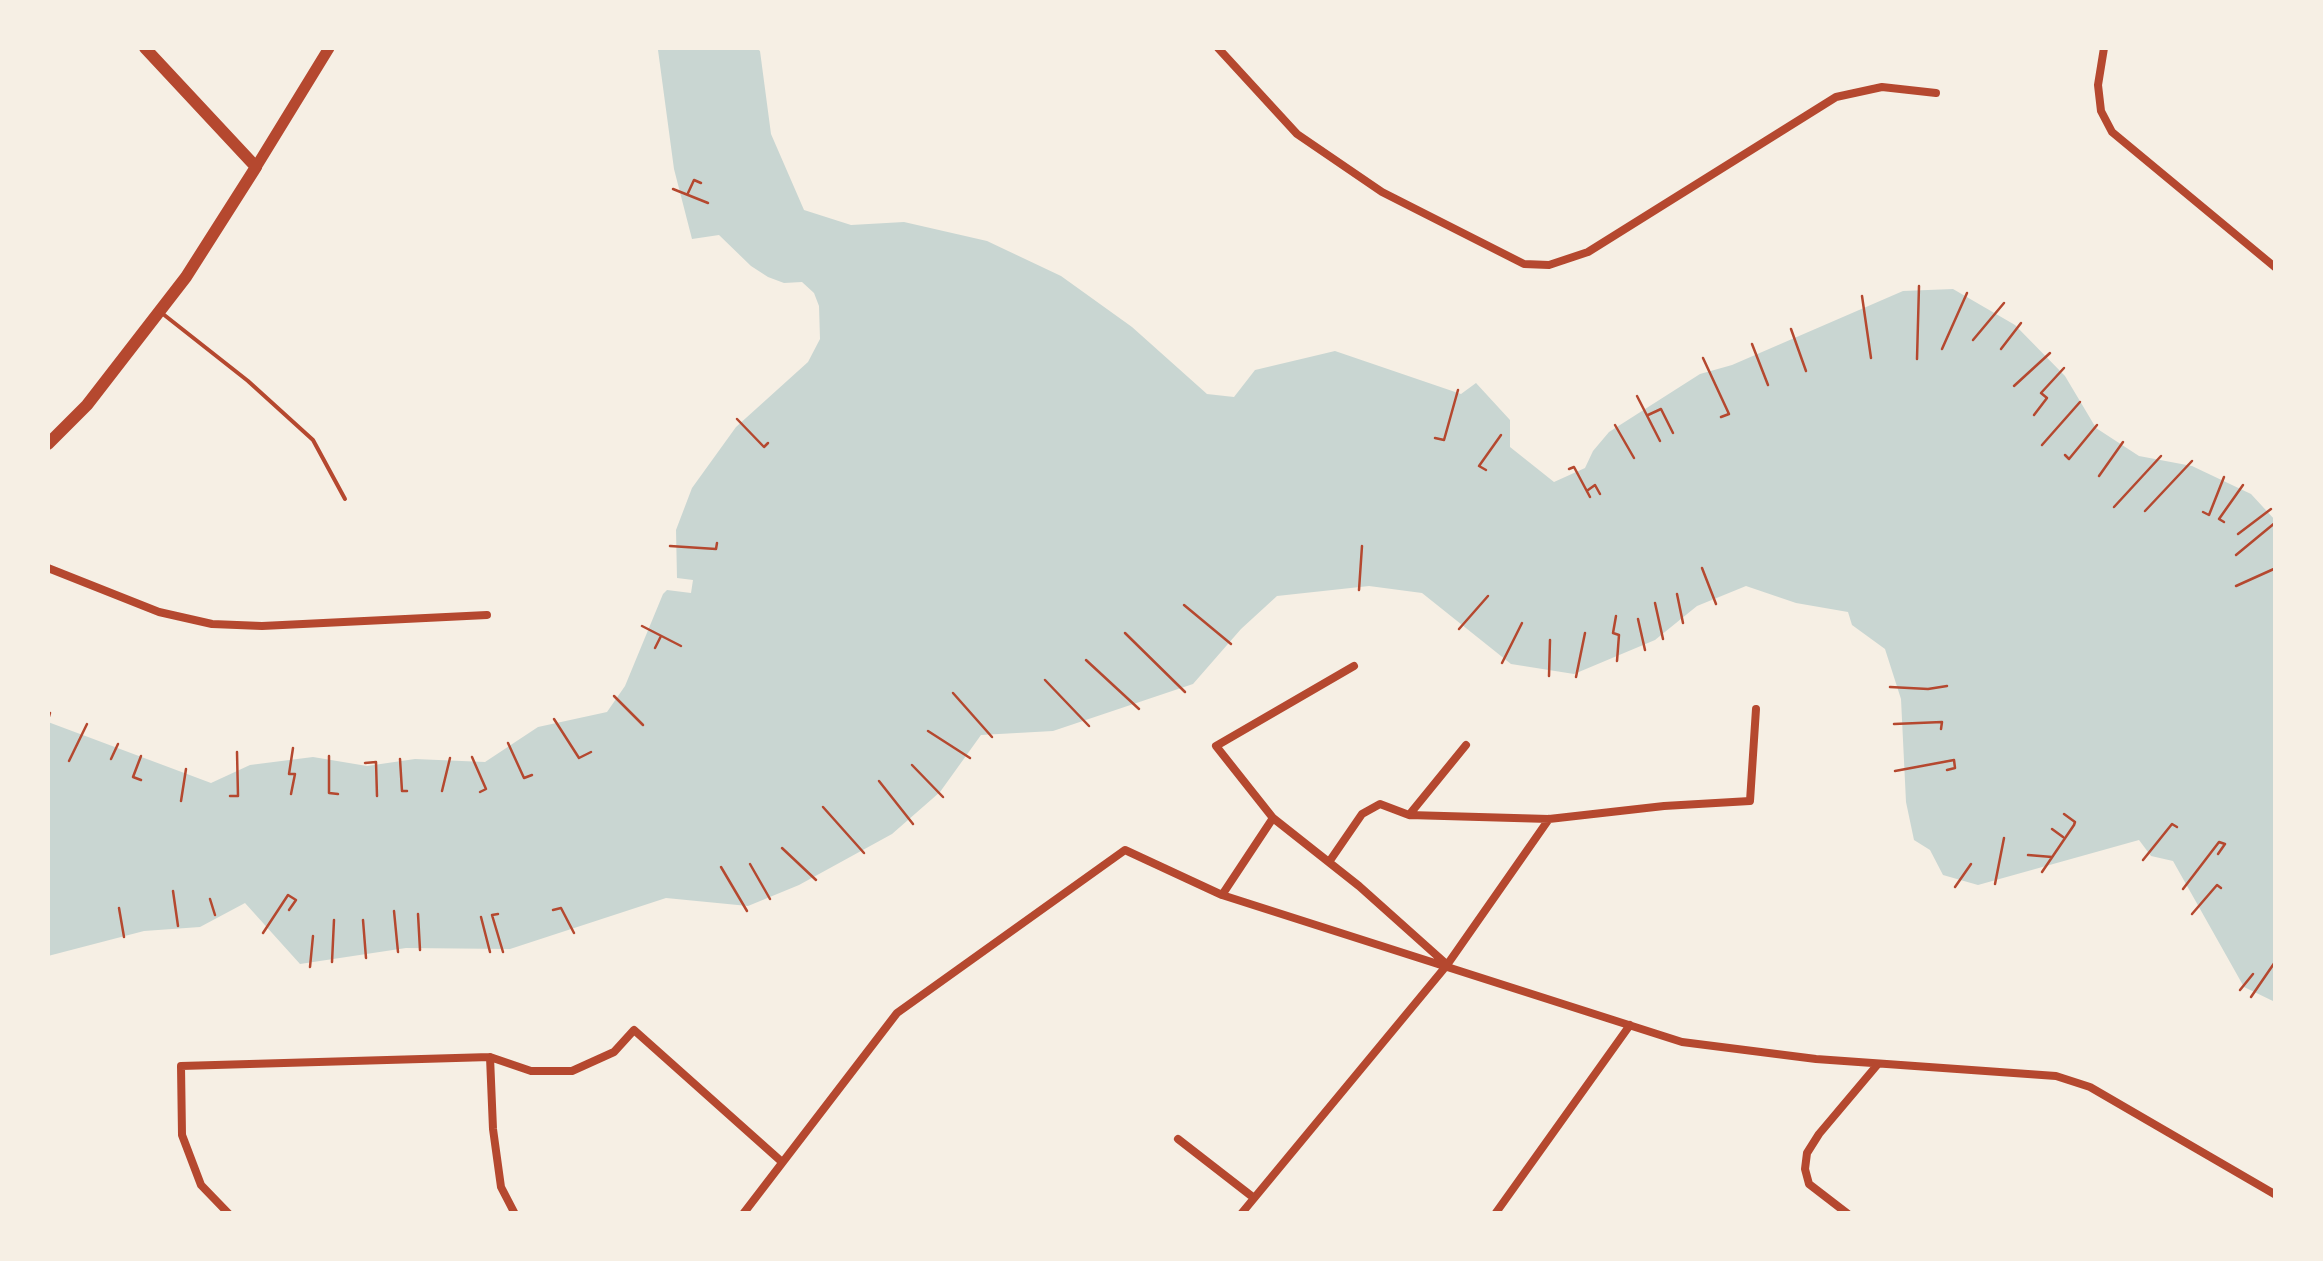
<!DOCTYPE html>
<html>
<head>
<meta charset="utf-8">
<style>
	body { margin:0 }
	#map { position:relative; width:2323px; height:1261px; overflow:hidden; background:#f6efe4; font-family:Barlow,sans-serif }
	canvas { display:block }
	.frame { position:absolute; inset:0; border:50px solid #f6efe4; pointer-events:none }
</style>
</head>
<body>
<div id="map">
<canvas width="2323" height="1261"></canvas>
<div class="frame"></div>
</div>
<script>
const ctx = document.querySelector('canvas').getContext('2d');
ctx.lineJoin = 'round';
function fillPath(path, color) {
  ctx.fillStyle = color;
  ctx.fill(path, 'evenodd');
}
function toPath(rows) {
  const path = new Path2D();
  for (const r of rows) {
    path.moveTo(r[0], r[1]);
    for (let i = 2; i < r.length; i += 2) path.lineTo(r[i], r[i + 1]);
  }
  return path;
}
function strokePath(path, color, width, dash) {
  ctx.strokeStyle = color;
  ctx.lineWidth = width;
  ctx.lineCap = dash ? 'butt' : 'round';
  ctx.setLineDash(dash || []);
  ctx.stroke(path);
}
fillPath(toPath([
	[654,48,756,48,760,51,771,134,804,210,851,225,904,222,987,241,1061,276,1132,327,1207,394,1234,397,1255,370,1335,351,1461,394,1476,383,1510,420,1510,447,1554,482,1585,468,1593,451,1609,432,1700,374,1732,365,1903,291,1953,289,2015,325,2065,376,2096,428,2139,456,2192,466,2251,494,2275,520,2275,1002,2244,987,2173,861,2151,856,2139,840,1978,885,1943,875,1930,850,1914,840,1906,802,1901,699,1885,649,1852,625,1848,612,1796,603,1746,586,1697,606,1655,640,1574,674,1511,664,1422,593,1369,586,1277,596,1241,629,1193,684,1053,731,981,735,940,792,892,834,799,885,748,906,666,898,510,949,406,948,300,964,245,903,200,927,144,931,48,956,48,722,211,783,250,765,313,757,367,766,415,759,485,762,538,727,607,712,625,686,663,594,667,590,691,593,693,580,677,578,676,530,692,488,736,427,808,362,820,339,819,306,814,293,802,282,784,283,768,277,751,266,719,235,692,239,674,169,658,50]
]), '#c9d6d2');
strokePath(toPath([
	[673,189,708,203],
	[688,193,694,180,701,183],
	[1862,296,1871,358],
	[1791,329,1806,371],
	[1973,340,2004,303],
	[1752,344,1768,385],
	[1942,349,1967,293],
	[2001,349,2021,323],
	[1703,358,1729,414,1721,417],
	[1917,359,1919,286],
	[2014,386,2050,353],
	[1637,396,1660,441],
	[1648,415,1661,409,1673,433],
	[2034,415,2047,398,2041,393,2064,368],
	[737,419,764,447,768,443],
	[1615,425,1634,458],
	[1435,438,1444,440,1458,390],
	[2042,445,2080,402],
	[2065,455,2069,459,2097,425],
	[1569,469,1574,467,1590,497],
	[1486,470,1479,466,1501,435],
	[2099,476,2123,442],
	[1588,490,1595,485,1600,494],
	[2114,507,2161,456],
	[2145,511,2192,461],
	[2203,512,2209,515,2224,477],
	[2224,522,2219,519,2243,485],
	[2238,534,2271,509],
	[670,546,716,549,717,543],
	[2236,555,2276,522],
	[1702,568,1716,604],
	[2236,586,2276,568],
	[1359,590,1362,546],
	[1677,594,1683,623],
	[1655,603,1663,639],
	[1184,605,1231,644],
	[1616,616,1613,633,1619,635,1617,661],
	[1638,619,1645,650],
	[642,626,681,646],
	[1459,629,1488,596],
	[1125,633,1185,692],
	[655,648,661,636],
	[1086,660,1139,709],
	[1502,663,1522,623],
	[1549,676,1550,640],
	[1576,677,1585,633],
	[1045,680,1089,726],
	[1890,687,1928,689,1947,686],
	[953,693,992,737],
	[614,696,643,725],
	[554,719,579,758,591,752],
	[48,720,50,713],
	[1894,724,1942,722,1941,729],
	[928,731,970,758],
	[508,743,524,778,532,775],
	[329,756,329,793,338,794],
	[472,757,486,789,480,792],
	[111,759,118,744],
	[400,759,402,791,407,791],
	[69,761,87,724],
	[365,763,376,762,377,796],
	[912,765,943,797],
	[1895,771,1954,760,1955,768,1947,770],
	[141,780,133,777,141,756],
	[879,781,913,824],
	[442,791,450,758],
	[291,794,295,774,289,774,293,748],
	[230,796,238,796,237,752],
	[181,801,186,769],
	[823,807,864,853],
	[2052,829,2063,837],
	[782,848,816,880],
	[2028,855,2052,857],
	[2143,860,2172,824,2177,827],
	[750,864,770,899],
	[721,867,747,911],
	[2042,872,2074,825,2075,822,2064,814],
	[1995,884,2004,838],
	[1955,887,1971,864],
	[2183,889,2219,842,2225,844,2218,854],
	[173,891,178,926],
	[210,899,215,915],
	[119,908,124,937],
	[553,910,561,908,574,933],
	[394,911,398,952],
	[418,914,420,950],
	[498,914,492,915,503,952],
	[2192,914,2217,885,2221,888],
	[481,917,490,952],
	[363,920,366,958],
	[263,933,288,895,296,900,289,910],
	[332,962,334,920],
	[310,967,313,936],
	[2240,990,2253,974],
	[2251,997,2275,962]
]), '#b5482f', 2.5);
strokePath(toPath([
	[163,314,248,381,313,440,345,499]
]), '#b5482f', 4);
strokePath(toPath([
	[1218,48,1297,134,1382,192,1524,264,1549,265,1588,252,1836,97,1882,87,1936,93],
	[2104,48,2098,85,2101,111,2112,132,2276,268],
	[48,568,159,612,212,624,262,626,487,615],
	[1354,666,1216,746,1273,818,1359,886,1444,962],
	[1409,815,1466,745],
	[1329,862,1362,814,1380,804,1409,815,1549,819,1664,806,1750,801,1756,709],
	[1222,895,1682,1042,1816,1059,2056,1076,2090,1087,2276,1195],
	[490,1057,493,1129,501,1187,515,1214],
	[1178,1139,1254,1198],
	[229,1214,201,1185,182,1135,181,1066,490,1057,531,1071,572,1071,614,1052,634,1030,782,1162],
	[743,1214,897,1013,1125,850,1222,895,1273,818],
	[1241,1214,1447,965,1549,819],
	[1495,1214,1630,1025],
	[1848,1214,1809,1184,1805,1169,1807,1153,1819,1134,1878,1064]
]), '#b5482f', 8);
strokePath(toPath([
	[256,167,329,48]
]), '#b5482f', 11);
strokePath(toPath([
	[48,444,87,405,186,277,256,167,145,48]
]), '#b5482f', 12);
</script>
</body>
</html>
